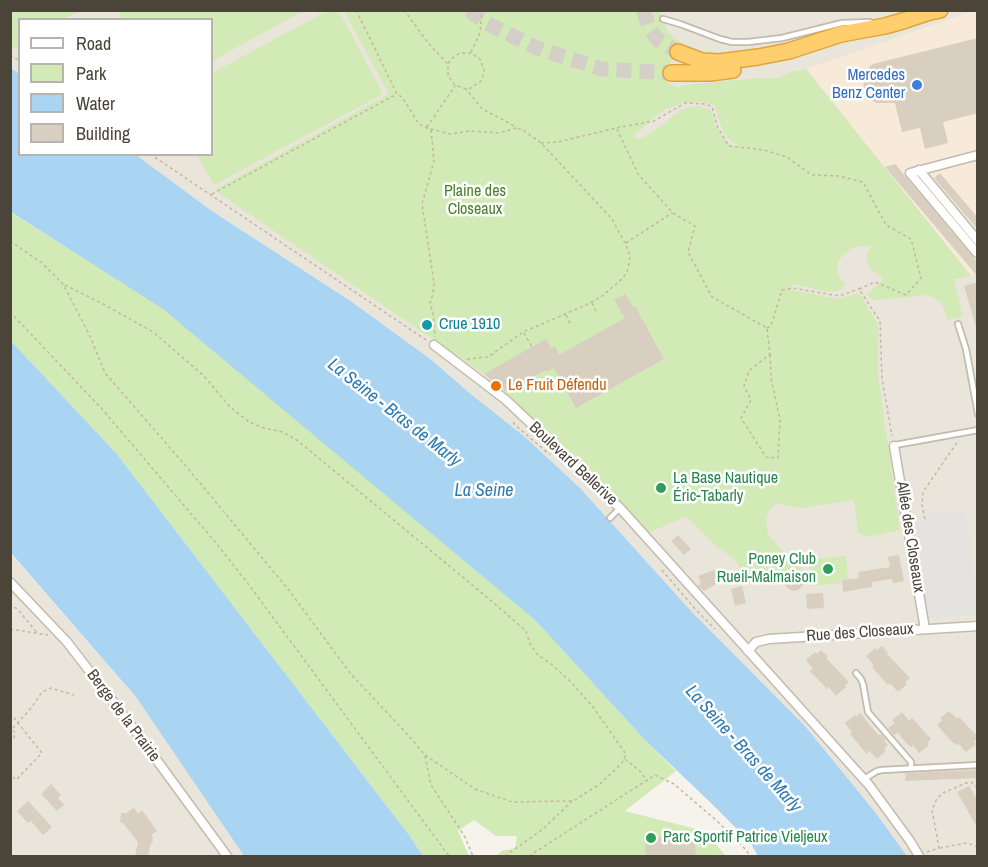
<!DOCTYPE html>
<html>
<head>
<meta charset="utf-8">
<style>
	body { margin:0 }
	#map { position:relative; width:988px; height:867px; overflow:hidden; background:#f6f3ec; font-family:"Archivo Narrow",sans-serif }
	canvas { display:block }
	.frame { position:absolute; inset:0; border:12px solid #4b4439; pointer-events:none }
	.legend { position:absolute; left:18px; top:18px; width:195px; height:138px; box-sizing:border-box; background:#fff; border:2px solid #b7b4b0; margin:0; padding:8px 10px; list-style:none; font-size:18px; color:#4b4439 }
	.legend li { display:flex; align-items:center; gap:12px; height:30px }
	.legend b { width:30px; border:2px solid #b7b4b0 }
</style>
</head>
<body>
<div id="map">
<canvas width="988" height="867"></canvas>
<div class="frame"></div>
<ul class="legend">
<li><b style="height:8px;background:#fff"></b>Road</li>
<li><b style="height:16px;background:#d2eab5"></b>Park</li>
<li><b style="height:16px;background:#a9d4f2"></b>Water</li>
<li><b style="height:16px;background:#d8cfc1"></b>Building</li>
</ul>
</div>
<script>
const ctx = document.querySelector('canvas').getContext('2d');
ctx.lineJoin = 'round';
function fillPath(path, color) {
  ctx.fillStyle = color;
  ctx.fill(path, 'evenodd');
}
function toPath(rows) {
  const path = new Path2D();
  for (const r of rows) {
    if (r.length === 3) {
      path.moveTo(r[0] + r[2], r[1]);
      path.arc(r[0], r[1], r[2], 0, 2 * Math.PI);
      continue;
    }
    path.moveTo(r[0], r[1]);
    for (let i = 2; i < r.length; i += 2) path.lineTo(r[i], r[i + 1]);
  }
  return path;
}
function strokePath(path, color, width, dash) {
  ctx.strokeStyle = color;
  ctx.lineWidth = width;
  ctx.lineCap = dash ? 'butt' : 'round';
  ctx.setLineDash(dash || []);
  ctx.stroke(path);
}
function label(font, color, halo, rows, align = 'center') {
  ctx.font = font + ' "Archivo Narrow",sans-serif';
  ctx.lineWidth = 5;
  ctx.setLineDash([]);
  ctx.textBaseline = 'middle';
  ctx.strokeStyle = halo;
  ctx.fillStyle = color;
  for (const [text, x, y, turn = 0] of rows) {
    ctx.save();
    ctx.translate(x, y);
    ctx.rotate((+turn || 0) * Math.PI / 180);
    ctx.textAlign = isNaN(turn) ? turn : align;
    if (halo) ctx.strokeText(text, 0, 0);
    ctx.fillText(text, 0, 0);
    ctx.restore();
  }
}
fillPath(toPath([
	[11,11,977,11,977,856,907,856,875,812,805,726,691,611,580,488,525,437,472,395,429,358,352,302,212,211,136,155,212,154,212,20,20,20,19,74,11,67],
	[10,553,136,697,244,856,11,856]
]), '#eae5da');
fillPath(toPath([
	[973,11,977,11,977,274,971,276,806,69]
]), '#f7ead8');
fillPath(toPath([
	[10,11,11,10,80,11,64,19,20,20,19,45,14,48,11,46],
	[118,11,303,11,212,61,212,20,123,19],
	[327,11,339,11,383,94,214,185,197,155,212,154,212,73],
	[344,11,659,11,668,32,681,43,669,65,668,83,678,88,686,85,758,78,778,78,790,72,806,69,971,276,954,279,963,316,948,320,941,302,928,295,873,300,867,295,883,279,869,267,866,255,871,246,862,246,852,248,844,254,838,262,837,271,841,279,845,283,845,286,841,290,826,292,799,285,790,285,793,290,837,299,854,294,860,294,878,325,878,375,900,530,868,537,858,533,854,500,800,508,777,503,770,509,766,520,768,534,787,557,800,559,802,569,777,577,746,583,736,560,717,547,686,516,649,533,597,476,484,374,214,190,389,94],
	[698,102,714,104,723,132,733,143,738,144,738,148,729,144,718,131,711,111,699,106,686,108,675,114,662,125,646,136,636,139,634,135,662,111,682,103],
	[10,212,163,308,536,621,646,741,676,771,625,811,704,831,726,856,496,856,502,851,515,848,517,836,496,836,474,820,458,831,469,856,423,856,409,835,116,453,11,341],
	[846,556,848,578,841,580,841,583,811,586,808,560]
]), '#d2eab5');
fillPath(toPath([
	[965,508,977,588,977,613,929,620,911,518]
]), '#e5e3e0');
fillPath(toPath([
	[10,67,19,74,20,154,136,155,212,211,352,302,429,358,472,395,525,437,580,488,691,611,805,726,875,812,907,856,758,856,750,842,711,803,646,741,536,621,163,309,11,212],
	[11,341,116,453,409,835,423,856,244,856,136,697,11,553]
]), '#a9d4f2');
fillPath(toPath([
	[978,38,978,113,943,122,948,143,925,149,920,128,902,132,895,103,876,103,869,98,864,91,863,78,868,68,873,64],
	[895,164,978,263,978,277,885,167],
	[940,173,978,218,978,230,934,178],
	[978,282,978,327,976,327,964,286],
	[625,294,633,307,635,306,664,359,576,408,554,368,546,372,545,370,526,381,525,379,506,392,501,385,500,387,484,374,546,339,551,348,555,346,559,355,625,318,614,300],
	[678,535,691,549,684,555,671,541],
	[899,555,904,581,893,583,892,579,872,582,872,587,843,592,842,580,859,578,858,572,890,567,888,557],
	[717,569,720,576,716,578,718,583,704,591,698,586,701,582,698,576],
	[794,582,9],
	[742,586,746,603,735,606,731,589],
	[823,593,824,608,807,609,806,594],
	[882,646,888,653,887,654,910,678,905,682,907,684,898,692,890,683,888,685,872,667,874,665,866,656,875,648,877,650],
	[821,650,828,657,826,658,849,682,845,686,846,687,836,696,829,687,827,689,810,671,813,669,806,660,815,652,817,654],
	[949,711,957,719,959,717,978,737,974,742,976,744,966,752,959,744,957,745,952,742,937,725,942,720,940,718],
	[902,712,909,721,912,718,931,739,927,743,929,745,919,753,913,745,911,747,906,743,898,733,894,735,888,728,895,723,892,720],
	[860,713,878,735,881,734,886,740,884,741,888,745,884,749,886,751,877,759,869,751,867,754,850,734,852,732,845,723,855,715,856,717],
	[978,770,978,778,905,781,906,773],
	[51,784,61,795,58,798,64,805,57,811,41,794],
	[969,786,978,801,978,829,957,792],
	[28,801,52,827,43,835,31,821,28,823,17,811],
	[134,808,138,814,142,810,157,831,152,834,153,841,151,843,148,856,135,856,138,842,123,823,120,822,121,813,126,813],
	[688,835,688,838,694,837,696,856,646,856,645,842,651,841,650,838]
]), '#d8cfc1');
strokePath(toPath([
	[469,10,486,23,537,48,602,69,671,73],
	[643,10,650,29,658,40,678,52]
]), '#d4d0c8', 15, [15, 8]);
const lane = toPath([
	[663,19,680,24,720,39,732,42,748,42,782,38,842,23,870,22],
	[958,324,966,349,978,414],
	[895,445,978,430],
	[610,518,620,508],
	[856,673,861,679,863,684,868,712,911,762,911,768],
	[864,779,877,771,882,770,978,765]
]);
const street = toPath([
	[919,170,978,241],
	[977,253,910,173,978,155],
	[434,345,506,400,620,508,869,785,910,841,919,856],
	[894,446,925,629],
	[10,582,67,642,131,725,227,856],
	[748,651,756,642,769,639,978,626]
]);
const highway = toPath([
	[678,52,702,61,719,62,758,57,789,51,841,34,885,26,906,20,930,12,940,10],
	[671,73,710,73,733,70]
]);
strokePath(lane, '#c2bbae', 8);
strokePath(street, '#c2bbae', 11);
strokePath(highway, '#e0a43c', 18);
strokePath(toPath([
	[356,10,397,94,402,97,419,124,427,128,450,134,470,131,499,133,516,128,511,124,482,109,466,89],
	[404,10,428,43,448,64,448,76,455,85,466,89,471,88,481,81,483,76,484,70,480,59,471,53,460,53,451,59,448,64],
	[471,52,480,33,482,10],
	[10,55,20,61],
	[427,127,455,86],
	[617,129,638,174,673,213,695,226,688,252,712,297,767,328],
	[431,130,434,161,422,204,434,283,433,294,430,303,433,313,435,337],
	[541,143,558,142,616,128,654,121,685,103,706,104,712,107,718,128,729,146,764,150,787,157,812,175,839,176,863,182,886,225,911,239,921,278,906,295,875,282,859,289,880,321,882,379,892,436],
	[150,154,426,340],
	[212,194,397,94],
	[10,241,42,263,63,284,89,334,105,373,185,465,288,589,350,673,407,734,425,755,475,789,512,802,573,801,600,784,622,763,626,754,593,707,571,682,551,664,538,655,530,644,526,631,488,598,298,441,283,432,264,428,249,422,230,407,204,376,153,332,103,304,63,284],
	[626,243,672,213],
	[592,303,596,311],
	[10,312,102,409,216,543,249,585,449,856],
	[566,315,571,325],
	[767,328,771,326,782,290,793,288,839,296,859,289],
	[767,329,770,354,749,371,744,386,751,400,741,418,766,457,778,458,780,420,771,378,770,354],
	[524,333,532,347],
	[467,359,488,357,523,332,584,306,601,297,623,278,627,272,629,264,630,255,625,243,612,219,541,143,523,130,516,128],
	[514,422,514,424,550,455],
	[925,519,922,505,923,492,958,441],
	[662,570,696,610,715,629],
	[10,603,19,611,38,634],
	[10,629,48,635],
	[10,713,42,753,16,780,10,774],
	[10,725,15,733,14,738,10,743],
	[13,728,32,707,42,692,51,688,74,695],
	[425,756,431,785,465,837,473,856],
	[625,759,641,772,646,780],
	[940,848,967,843,978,847],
	[927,852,939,848,932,810,937,798,945,792,966,783,971,782,978,788],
	[505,856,543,829,572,801],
	[529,856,655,775,674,784,717,821,746,850,750,856]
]), '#c4b79f', 1.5, [3, 3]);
strokePath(lane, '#fff', 4.5);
strokePath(street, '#fff', 8);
strokePath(highway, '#ffcf6e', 15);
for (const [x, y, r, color] of [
	[917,85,6,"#3f7fe0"],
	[427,325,6,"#0f9aa8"],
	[496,386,6,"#e8710a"],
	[661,488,6,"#2e9e5b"],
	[828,569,6,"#2e9e5b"],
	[651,838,6,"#2e9e5b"]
]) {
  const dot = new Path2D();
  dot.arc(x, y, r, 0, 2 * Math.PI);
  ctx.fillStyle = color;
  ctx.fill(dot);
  strokePath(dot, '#fff', 2);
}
label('16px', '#366cbe', '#fff', [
	["Mercedes",905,76],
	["Benz Center",905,94]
], 'right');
label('16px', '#4a7f2a', '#fff', [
	["Plaine des",475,192],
	["Closeaux",475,210]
]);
label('16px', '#0d838f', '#fff', [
	["Crue 1910",439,325]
], 'left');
label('16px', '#c56008', '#fff', [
	["Le Fruit Défendu",508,386]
], 'left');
label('16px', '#4b4439', '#fff', [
	["Boulevard Bellerive",573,464,43],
	["Allée des Closeaux",910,537,81],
	["Rue des Closeaux",860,633,-4],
	["Berge de la Prairie",123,716,53]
]);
label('16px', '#27864d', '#fff', [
	["La Base Nautique",673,479],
	["Éric-Tabarly",673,497],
	["Poney Club",816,560,"right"],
	["Rueil-Malmaison",816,578,"right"],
	["Parc Sportif Patrice Vieljeux",663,838]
], 'left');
label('italic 18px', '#2e7ab2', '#fff', [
	["La Seine - Bras de Marly",394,413,38],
	["La Seine",484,491],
	["La Seine - Bras de Marly",743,749,48]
]);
</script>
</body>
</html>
